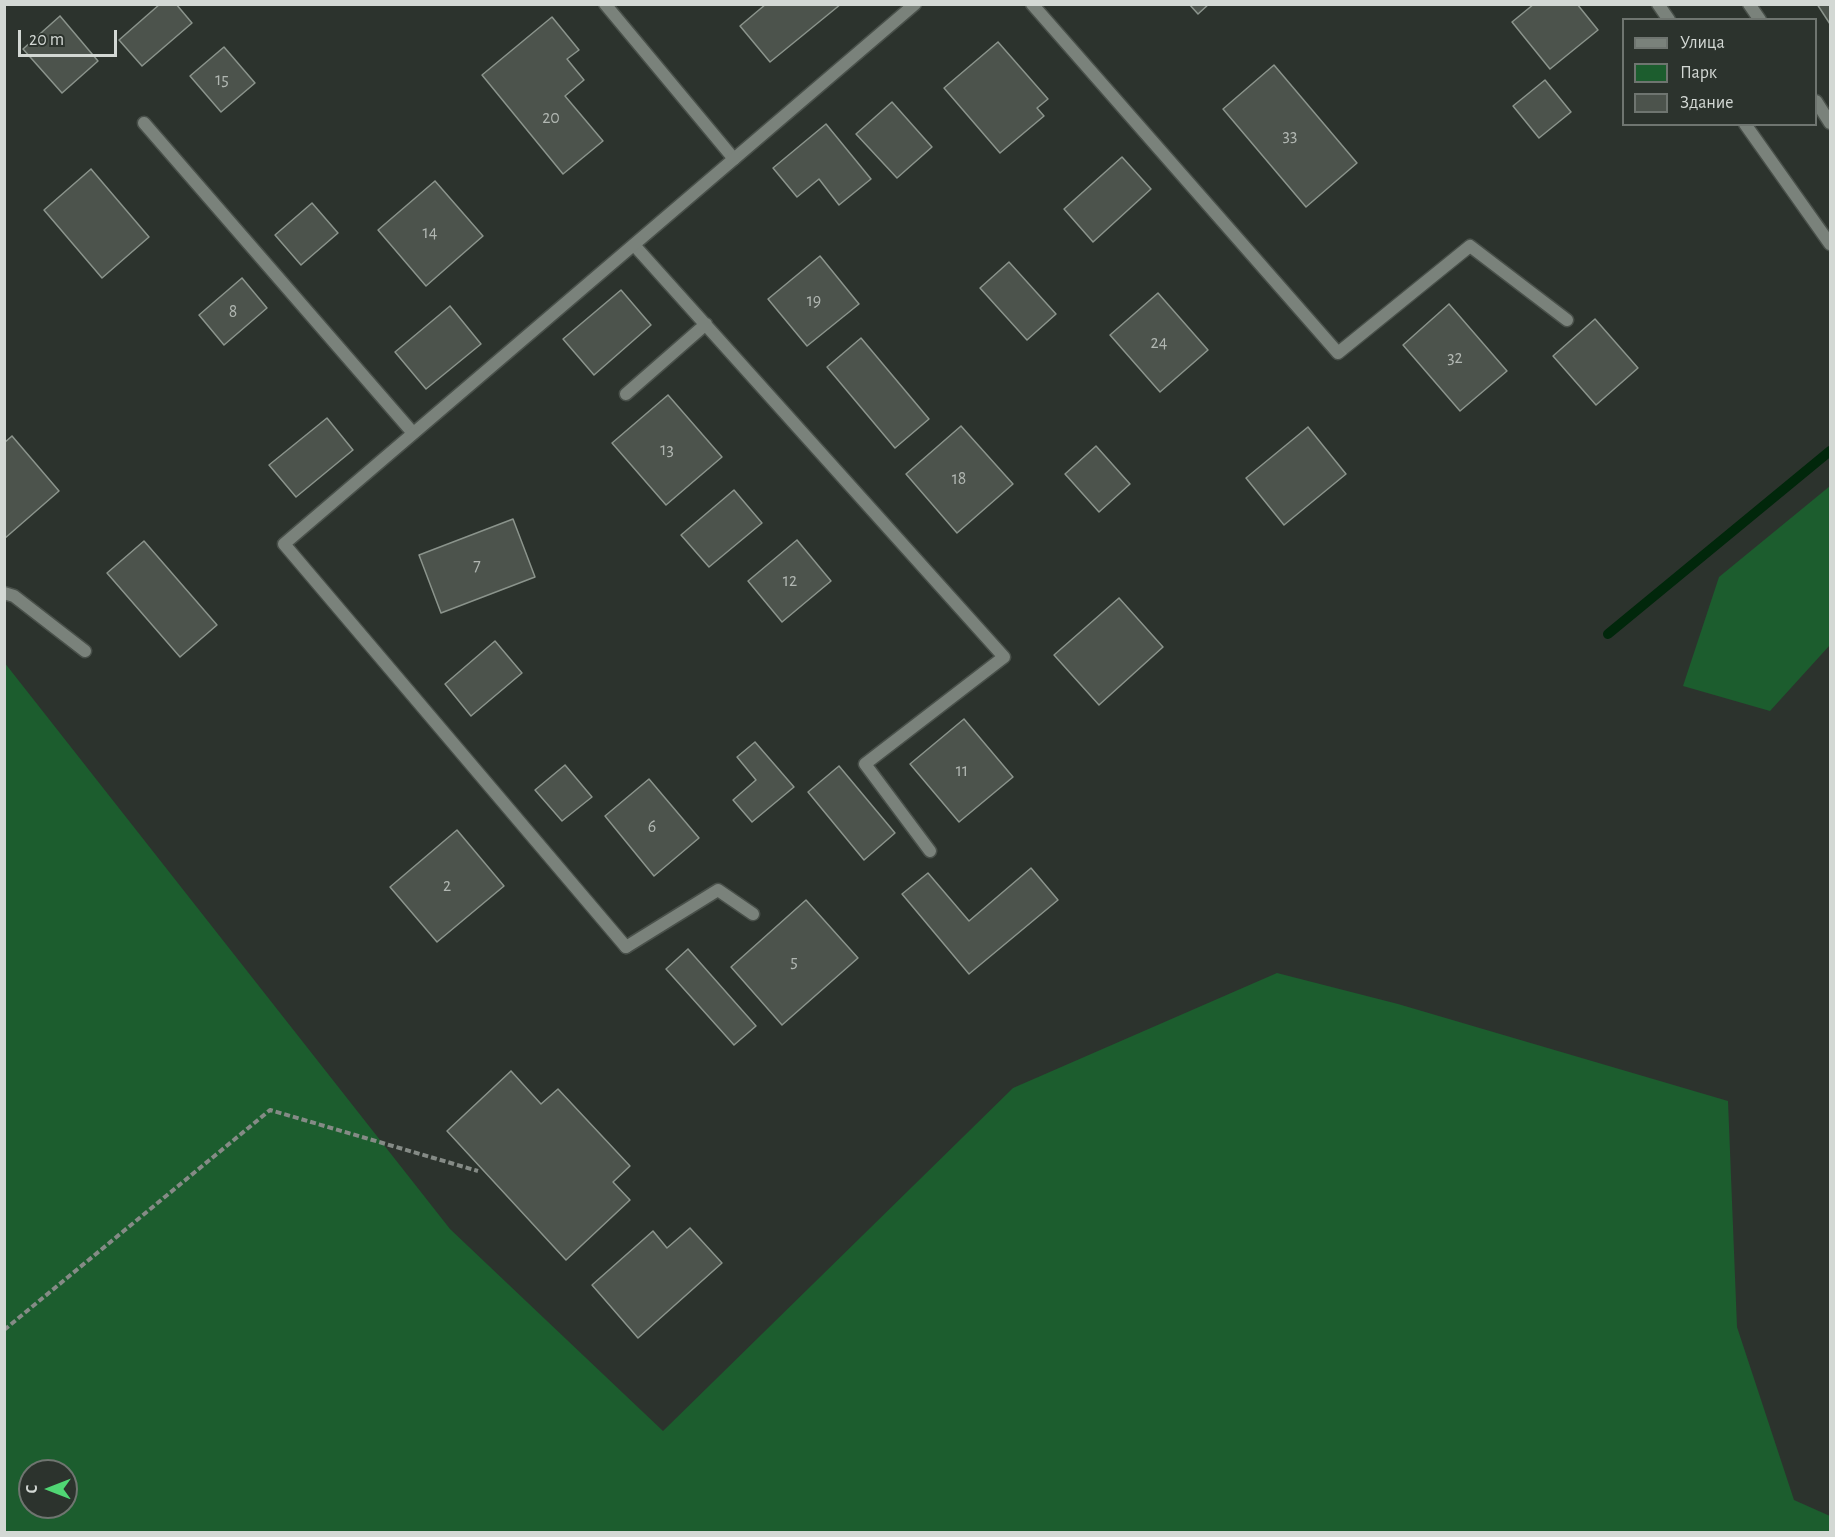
<!DOCTYPE html>
<html>
<head>
<meta charset="utf-8">
<style>
	body { margin:0 }
	#map { position:relative; width:1835px; height:1537px; overflow:hidden; background:#2c332d; font-family:"Alegreya Sans",sans-serif }
	canvas { display:block }
	.frame { position:absolute; inset:0; border:6px solid #d3d8d4; pointer-events:none }
	.legend { position:absolute; left:1622px; top:18px; width:195px; height:108px; box-sizing:border-box; background:#2c332d; border:2px solid #6f7570; margin:0; padding:8px 10px; list-style:none; font-size:18px; color:#d3d8d4 }
	.legend li { display:flex; align-items:center; gap:12px; height:30px }
	.legend b { width:30px; border:2px solid #6f7570 }
	.north { position:absolute; left:18px; top:1459px; width:60px; height:60px; box-sizing:border-box; background:#2c332d; border:2px solid #6f7570; border-radius:50%; rotate:270deg; font-size:16px; font-weight:700; line-height:24px; text-align:center; color:#d3d8d4 }
	.north::after { content:''; display:block; margin:auto; width:21px; height:27px; background:#50d674; clip-path:polygon(50% 0,100% 100%,50% 72%,0 100%) }
	.scale { position:absolute; left:18px; top:30px; width:99px; height:27px; box-sizing:border-box; border:3px solid #d3d8d4; border-top:0; padding-left:8px; font-size:18px; line-height:21px; white-space:nowrap; color:#d3d8d4; -webkit-text-stroke:4px #2c332d; paint-order:stroke }
</style>
</head>
<body>
<div id="map">
<canvas width="1835" height="1537"></canvas>
<div class="frame"></div>
<ul class="legend">
<li><b style="height:8px;background:#7a827b"></b>Улица</li>
<li><b style="height:16px;background:#1c5d2e"></b>Парк</li>
<li><b style="height:16px;background:#4c534c"></b>Здание</li>
</ul>
<div class="north">С</div>
<div class="scale">20 m</div>
</div>
<script>
const ctx = document.querySelector('canvas').getContext('2d');
ctx.lineJoin = 'round';
function fillPath(path, color) {
  ctx.fillStyle = color;
  ctx.fill(path, 'evenodd');
}
function toPath(rows) {
  const path = new Path2D();
  for (const r of rows) {
    path.moveTo(r[0], r[1]);
    for (let i = 2; i < r.length; i += 2) path.lineTo(r[i], r[i + 1]);
  }
  return path;
}
function strokePath(path, color, width, dash) {
  ctx.strokeStyle = color;
  ctx.lineWidth = width;
  ctx.lineCap = dash ? 'butt' : 'round';
  ctx.setLineDash(dash || []);
  ctx.stroke(path);
}
function label(font, color, halo, rows, align = 'center') {
  ctx.font = font + ' "Alegreya Sans",sans-serif';
  ctx.lineWidth = 4.5;
  ctx.setLineDash([]);
  ctx.textBaseline = 'middle';
  ctx.strokeStyle = halo;
  ctx.fillStyle = color;
  for (const [text, x, y, turn = 0] of rows) {
    ctx.save();
    ctx.translate(x, y);
    ctx.rotate((+turn || 0) * Math.PI / 180);
    ctx.textAlign = isNaN(turn) ? turn : align;
    if (halo) ctx.strokeText(text, 0, 0);
    ctx.fillText(text, 0, 0);
    ctx.restore();
  }
}
fillPath(toPath([
	[1830,486,1830,645,1770,711,1683,686,1719,577],
	[4,662,450,1229,663,1431,1013,1088,1277,973,1398,1004,1728,1101,1737,1327,1794,1500,1830,1516,1830,1532,5,1532],
	[30,1471,66,1471,66,1507,30,1507]
]), '#1c5d2e');
strokePath(toPath([
	[1608,634,1830,451]
]), '#01270b', 10);
const building = toPath([
	[160,4,176,4,192,23,142,66,119,40,160,4],
	[766,4,841,4,770,62,740,26,766,4],
	[1189,4,1209,4,1198,14,1189,4],
	[1534,4,1577,4,1598,30,1550,69,1512,22,1534,4],
	[1817,4,1830,4,1830,24,1817,4],
	[60,16,98,61,62,93,23,49,60,16],
	[552,17,579,50,567,59,584,80,565,96,603,141,563,174,482,75,552,17],
	[998,42,1048,99,1037,108,1044,116,1000,153,944,88,998,42],
	[224,47,255,83,221,112,190,76,224,47],
	[1274,65,1357,163,1306,207,1223,109,1274,65],
	[1545,80,1571,112,1539,138,1513,106,1545,80],
	[892,102,932,147,897,178,856,134,892,102],
	[826,124,871,179,839,205,819,179,797,197,773,168,826,124],
	[1122,157,1151,189,1093,242,1064,209,1122,157],
	[91,169,149,237,102,278,44,210,91,169],
	[435,181,483,236,426,286,378,230,435,181],
	[312,203,338,233,301,265,275,235,312,203],
	[820,256,859,304,807,346,768,299,820,256],
	[1009,262,1056,314,1027,340,980,288,1009,262],
	[242,278,267,308,224,345,199,315,242,278],
	[621,290,651,325,594,375,563,339,621,290],
	[1158,293,1208,350,1160,392,1110,335,1158,293],
	[1449,304,1507,371,1460,411,1403,345,1449,304],
	[450,306,481,344,426,389,395,352,450,306],
	[1595,319,1638,368,1596,405,1553,356,1595,319],
	[861,338,929,419,895,448,827,367,861,338],
	[668,395,722,457,666,505,612,443,668,395],
	[327,418,353,450,296,497,269,465,327,418],
	[961,426,1013,484,957,533,906,474,961,426],
	[1308,427,1346,474,1284,525,1246,478,1308,427],
	[12,436,59,491,4,539,4,443,12,436],
	[1096,446,1130,484,1099,512,1065,474,1096,446],
	[734,490,762,523,709,567,681,535,734,490],
	[513,519,535,577,441,613,419,555,513,519],
	[797,540,831,581,782,622,748,581,797,540],
	[144,541,217,625,180,657,107,573,144,541],
	[1119,598,1163,647,1099,705,1054,655,1119,598],
	[495,641,522,673,471,716,445,684,495,641],
	[964,719,1013,777,959,822,910,764,964,719],
	[755,742,794,787,752,822,733,800,756,780,737,757,755,742],
	[565,765,592,797,562,821,535,790,565,765],
	[839,766,895,833,864,860,808,792,839,766],
	[649,779,699,838,654,876,605,816,649,779],
	[457,830,504,886,437,942,390,887,457,830],
	[1031,868,1058,900,969,974,902,894,928,873,969,921,1031,868],
	[806,900,858,958,782,1025,731,967,806,900],
	[688,949,756,1026,734,1045,666,969,688,949],
	[511,1071,541,1104,558,1089,630,1166,613,1182,630,1200,566,1260,447,1131,511,1071],
	[690,1228,722,1263,638,1338,592,1285,653,1231,667,1248,690,1228]
]);
fillPath(building, '#4c534c');
strokePath(building, '#8b948c', 1.5);
const service = toPath([
	[605,4,734,159],
	[1032,4,1338,353,1470,246,1567,320],
	[1749,4,1760,20],
	[1816,101,1830,123],
	[144,123,413,433],
	[634,245,1004,657,865,764,930,851],
	[626,394,706,324],
	[626,947,718,890,753,914]
]);
const minor = toPath([
	[1658,4,1669,20],
	[1745,124,1830,244],
	[4,593,14,596,85,651],
	[626,947,284,544,915,4]
]);
strokePath(service, '#49504a', 15);
strokePath(minor, '#49504a', 15);
strokePath(toPath([
	[4,1330,270,1110,478,1171]
]), '#858b86', 4, [6, 3]);
strokePath(service, '#7a827b', 12);
strokePath(minor, '#7a827b', 12);
label('18px', '#b1b7b2', null, [
	["15",222,80],
	["20",551,118],
	["33",1290,136],
	["14",430,233],
	["19",814,301],
	["8",233,312],
	["24",1159,343],
	["32",1455,358],
	["13",667,450],
	["18",959,479],
	["7",477,566],
	["12",790,581],
	["11",962,771],
	["6",652,827],
	["2",447,886],
	["5",794,962]
]);
</script>
</body>
</html>
